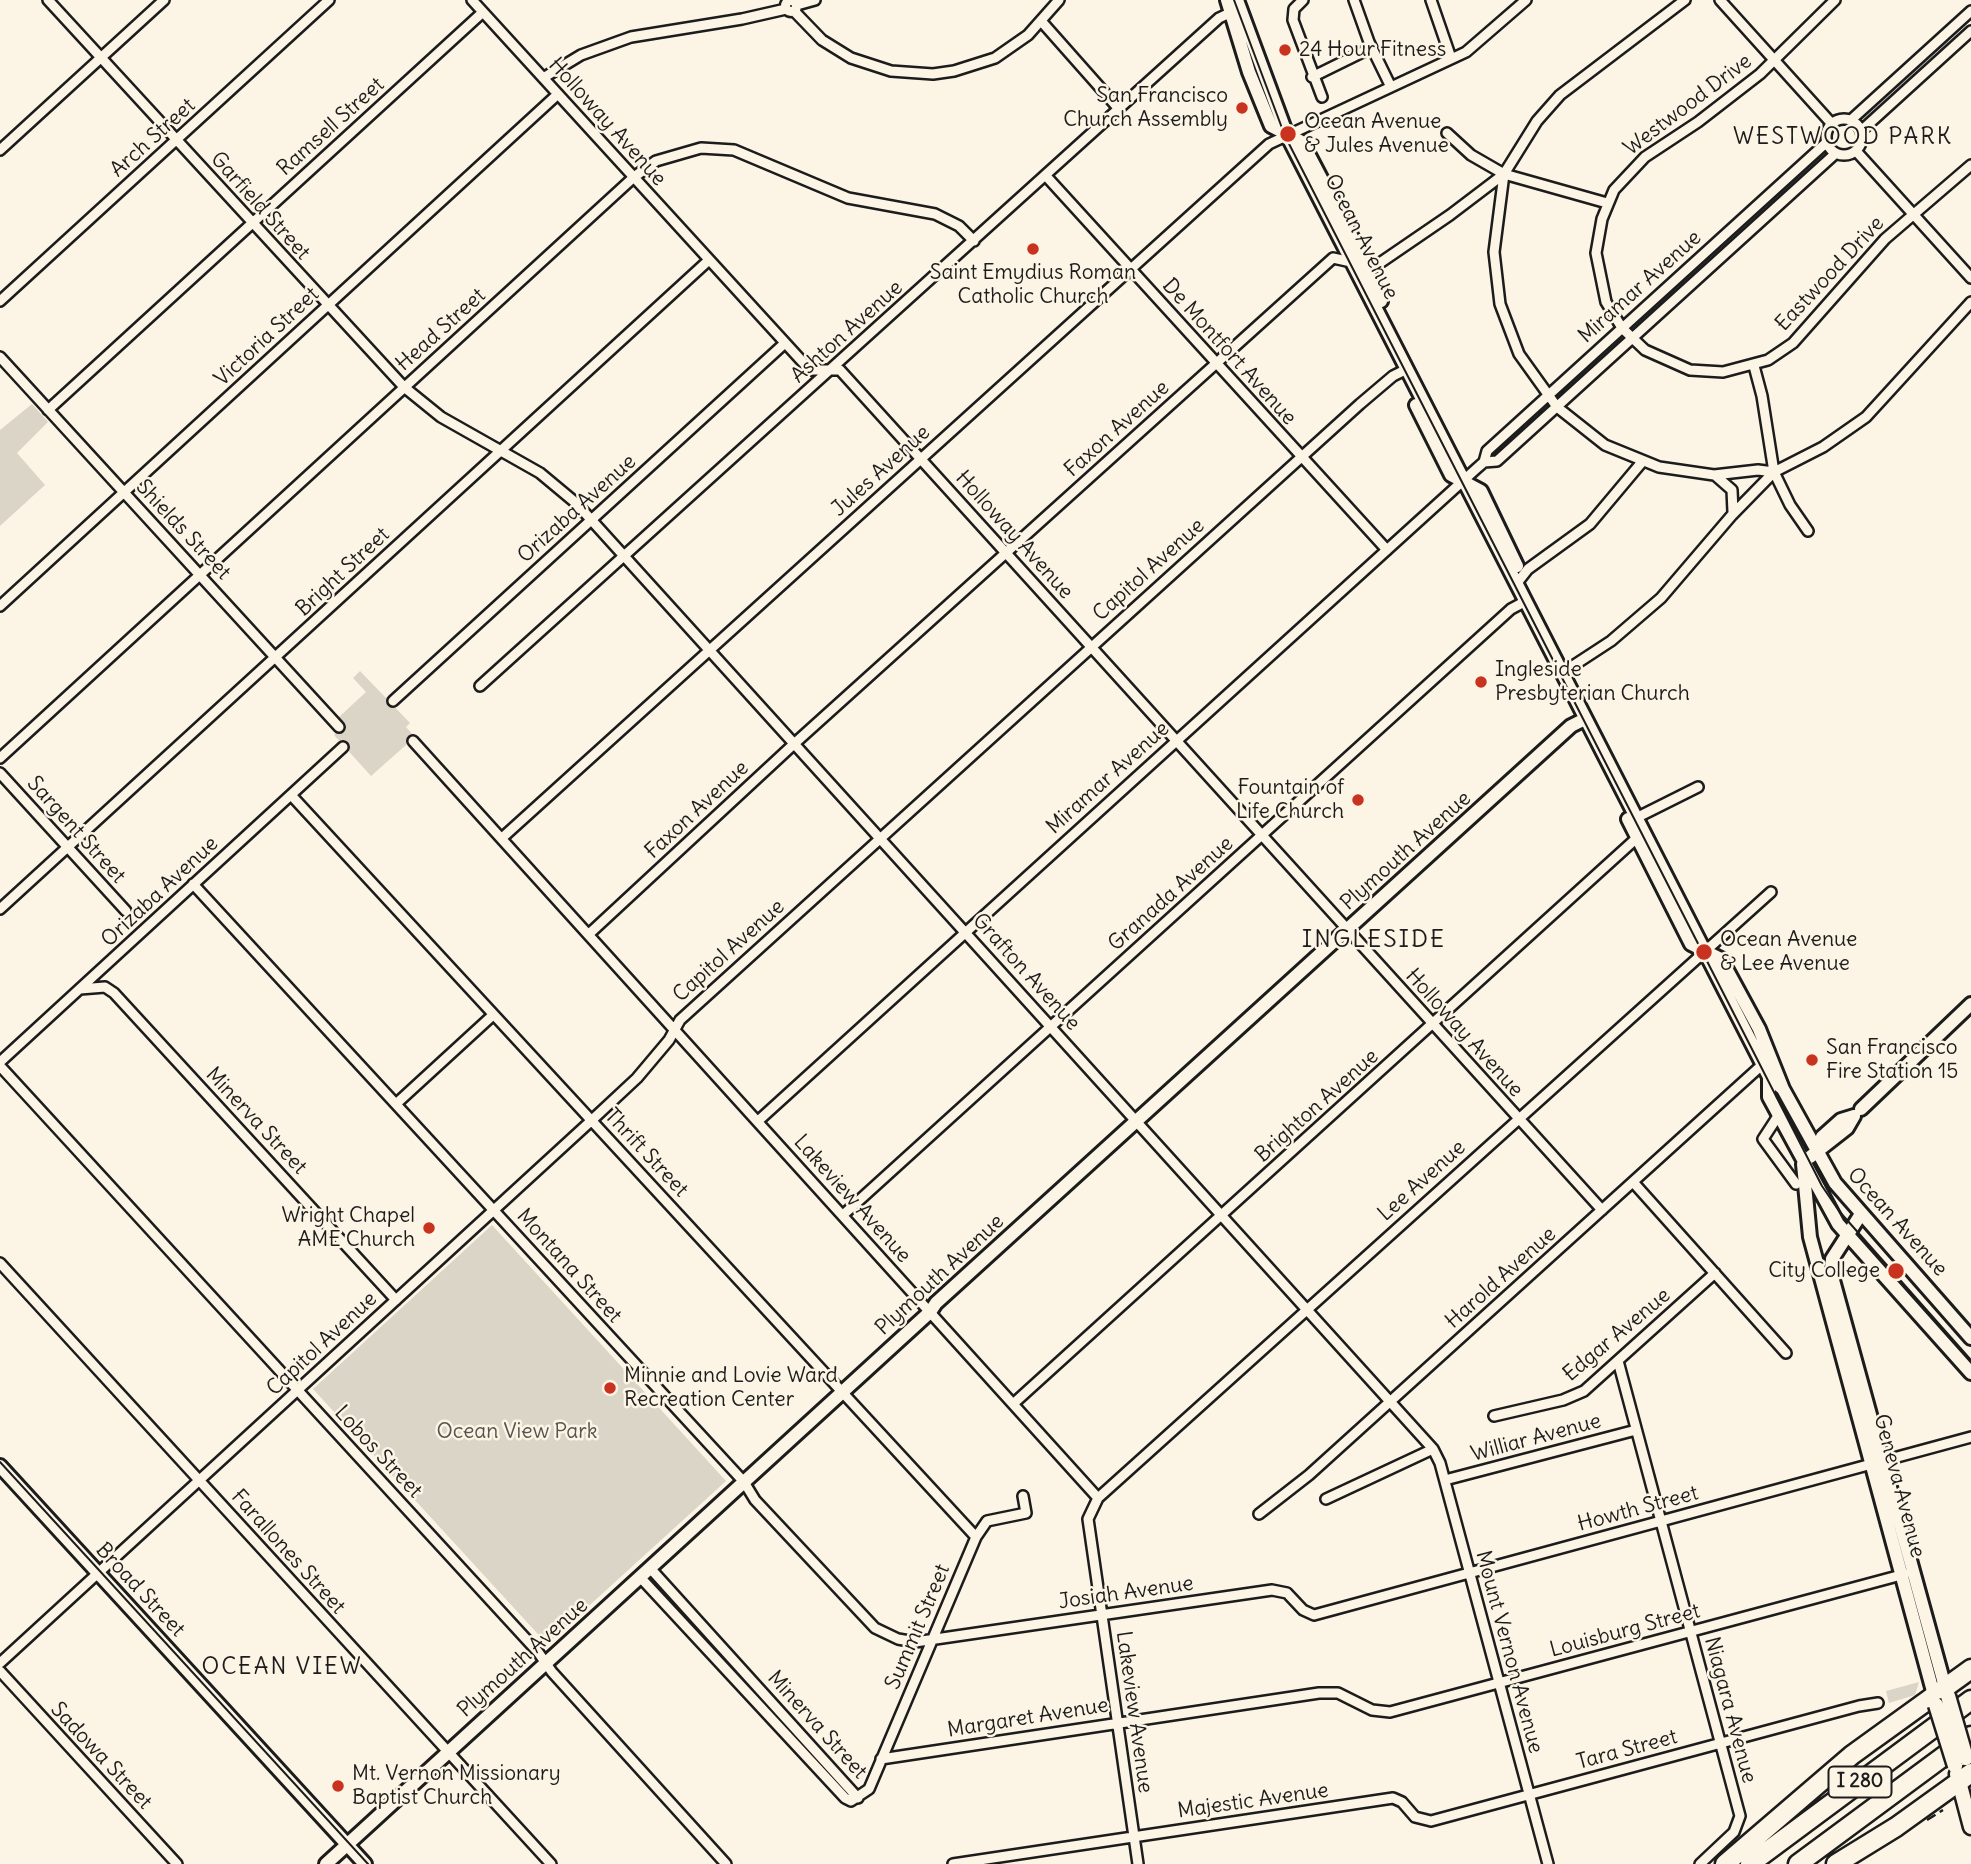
<!DOCTYPE html>
<html>
<head>
<meta charset="utf-8">
<style>
	body { margin:0 }
	canvas { display:block; background:#fcf5e5 }
</style>
</head>
<body>
<canvas width="1971" height="1864"></canvas>
<script>
const ctx = document.querySelector('canvas').getContext('2d');
ctx.lineJoin = 'round';
function fillPath(path, color) {
  ctx.fillStyle = color;
  ctx.fill(path, 'evenodd');
}
function toPath(rows) {
  const path = new Path2D();
  for (const r of rows) {
    if (r.length === 3) {
      path.moveTo(r[0] + r[2], r[1]);
      path.arc(r[0], r[1], r[2], 0, 2 * Math.PI);
      continue;
    }
    path.moveTo(r[0], r[1]);
    for (let i = 2; i < r.length; i += 2) path.lineTo(r[i], r[i + 1]);
  }
  return path;
}
function strokePath(path, color, width, dash) {
  ctx.strokeStyle = color;
  ctx.lineWidth = width;
  ctx.lineCap = dash ? 'butt' : 'round';
  ctx.setLineDash(dash || []);
  ctx.stroke(path);
}
function label(font, color, halo, rows, align = 'center') {
  ctx.font = font + ' Delius,sans-serif';
  ctx.lineWidth = 5;
  ctx.setLineDash([]);
  ctx.textBaseline = 'middle';
  ctx.strokeStyle = halo;
  ctx.fillStyle = color;
  for (const [text, x, y, turn = 0] of rows) {
    ctx.save();
    ctx.translate(x, y);
    ctx.rotate((+turn || 0) * Math.PI / 180);
    ctx.textAlign = isNaN(turn) ? turn : align;
    if (halo) ctx.strokeText(text, 0, 0);
    ctx.fillText(text, 0, 0);
    ctx.restore();
  }
}
fillPath(toPath([
	[1945,41,1950,42,1949,46,1868,119,1863,119,1863,115],
	[1818,156,1822,156,1822,161,1740,235,1736,234,1736,230],
	[1717,248,1720,253,1635,327,1634,322],
	[1614,340,1619,341,1619,345,1566,393,1562,392],
	[32,404,48,422,17,453,45,485,0,526,0,430],
	[1539,408,1544,409,1544,413,1498,455,1493,454,1494,450],
	[360,671,410,723,406,727,415,737,371,776,334,735,346,724,339,717,366,692,353,678],
	[492,1225,726,1481,547,1644,313,1389],
	[1919,1682,1915,1695,1889,1703,1886,1691]
]), '#dbd5c8');
const street = toPath([
	[48,0,404,387,441,417,540,473,576,503,1433,1449,1440,1463,1548,1864],
	[472,0,810,370,840,370,1602,1210],
	[1303,0,1294,9,1293,20,1322,97],
	[1354,0,1369,42,1390,85],
	[1431,0,1451,58],
	[1720,0,1832,124],
	[1835,0,1760,74,1698,122,1645,157,1614,190,1602,219,1596,253,1606,302,1622,328,1645,350,1690,370,1723,372,1768,360,1793,343,1885,239,1971,165],
	[791,6,5.5],
	[797,5,815,0],
	[794,11,822,40,851,58,891,71,933,74,954,71,995,58,1028,35,1059,0],
	[1042,22,1119,109],
	[1312,77,1371,48],
	[543,78,581,55,631,37,742,19,786,9],
	[1844,137,18],
	[1851,120,1971,11],
	[1861,131,1971,31],
	[1447,133,1471,155,1504,174,1607,203],
	[0,150,164,0],
	[1856,151,1971,278],
	[1504,174,1494,252,1500,304,1519,354,1557,407,1605,445,1659,467,1714,475,1758,470,1774,472],
	[1046,176,1387,550],
	[0,301,329,0],
	[0,357,339,727],
	[1754,366,1762,396,1774,472,1790,505,1808,531],
	[48,410,483,12],
	[1484,462,1487,451,1827,142],
	[1716,476,1732,490,1733,512],
	[1517,583,1528,569,1590,524,1642,462],
	[0,606,558,94],
	[1562,673,1611,641,1661,598,1732,515,1774,472,1823,447,1866,417,1971,302],
	[480,686,1219,18,1234,11],
	[393,701,785,343],
	[413,741,1098,1498,1088,1519,1138,1864],
	[0,758,634,177,656,161,701,148,734,150,848,198,935,214,959,226,974,241],
	[0,773,126,911],
	[291,795,976,1537],
	[1636,818,1698,787],
	[502,838,1269,144,1466,52,1526,0],
	[193,884,744,1482,755,1500,875,1628,898,1639,915,1642,1272,1590,1287,1593,1303,1610,1314,1615,1971,1437],
	[0,909,709,260],
	[589,934,795,743,1333,258,1374,267,1450,215,1504,174,1537,121,1560,95,1685,0],
	[80,989,105,987,114,993,396,1300],
	[0,1062,343,747],
	[0,1066,538,1652,552,1672,726,1864],
	[397,1103,493,1015],
	[1778,1116,1763,1139,1796,1184],
	[758,1121,1476,469,1484,462,1497,461,1836,153],
	[1633,1182,1786,1353],
	[843,1215,1511,609,1526,601],
	[0,1263,551,1864],
	[1618,1361,1740,1816,1734,1832,1700,1864],
	[1013,1404,1639,836],
	[1494,1416,1563,1400,1584,1391,1715,1273],
	[1445,1480,1636,1430],
	[1098,1498,1771,892],
	[1326,1499,1433,1449],
	[1259,1514,1309,1475,1763,1064],
	[650,1568,858,1798],
	[640,1577,845,1798,851,1801,869,1789,976,1537,987,1521,1026,1513,1023,1496],
	[0,1663,592,1120,637,1078,669,1040,680,1020,1360,404,1393,376,1407,369],
	[0,1671,177,1864],
	[881,1759,1319,1693,1338,1693,1372,1710,1390,1712,1905,1574],
	[953,1864,1393,1798,1402,1802,1415,1817,1431,1821,1859,1706,1878,1703]
]);
const secondary = toPath([
	[1227,0,1249,72,1271,126,1302,142,1355,243,1381,301],
	[1237,0,1287,135,1769,1077,1783,1089],
	[1416,405,1451,475,1481,491,1517,566],
	[1628,819,1691,944,1721,959,1759,1029,1783,1089,1835,1183,1971,1338],
	[1769,1077,1769,1097,1838,1224,1971,1373],
	[1861,1109,1971,1004],
	[1816,1152,1822,1137,1841,1120,1854,1116],
	[1810,1157,1847,1128,1854,1116],
	[1803,1164,1810,1237,1934,1695],
	[1861,1214,1832,1259,1831,1273,1945,1687],
	[0,1466,365,1864],
	[326,1864,930,1312,936,1303,1571,726,1585,719]
]);
const primary = toPath([
	[1957,1774,1971,1827]
]);
const highway = toPath([
	[1725,1864,1852,1755,1971,1669],
	[1750,1864,1971,1700],
	[1798,1864,1971,1736],
	[1836,1864,1896,1827,1971,1773]
]);
strokePath(street, '#1c1c1c', 14);
strokePath(secondary, '#1c1c1c', 18);
strokePath(primary, '#1c1c1c', 19);
strokePath(highway, '#1c1c1c', 23);
strokePath(street, '#fcf5e5', 9);
strokePath(secondary, '#fcf5e5', 12);
strokePath(primary, '#fcf5e5', 14);
strokePath(highway, '#fcf5e5', 18);
strokePath(toPath([
	[1234,0,1285,136,1822,1186,1839,1211,1971,1360],
	[0,1462,368,1864]
]), '#1c1c1c', 2);
strokePath(toPath([
	[1927,1820,1943,1810]
]), '#1c1c1c', 2.5, [10, 5]);
const primaryBridge = toPath([
	[1948,1696,1966,1758],
	[1936,1705,1955,1766]
]);
strokePath(primaryBridge, '#1c1c1c', 19, []);
strokePath(primaryBridge, '#fcf5e5', 14);
for (const [x, y, r, color] of [
	[1285,50,7,"#c8321e"],
	[1242,108,7,"#c8321e"],
	[1288,134,9,"#c8321e"],
	[1033,249,7,"#c8321e"],
	[1481,682,7,"#c8321e"],
	[1358,800,7,"#c8321e"],
	[1704,952,9,"#c8321e"],
	[1812,1060,7,"#c8321e"],
	[429,1228,7,"#c8321e"],
	[1896,1271,9,"#c8321e"],
	[610,1388,7,"#c8321e"],
	[338,1786,7,"#c8321e"]
]) {
  const dot = new Path2D();
  dot.arc(x, y, r, 0, 2 * Math.PI);
  ctx.fillStyle = color;
  ctx.fill(dot);
  strokePath(dot, '#fcf5e5', 2.5);
}
for (const [x, y, w] of [
	[1860,1782,63]
]) {
  const box = new Path2D();
  box.roundRect(x - w / 2, y - 15.5, w, 31, 5);
  ctx.fillStyle = '#fcf5e5';
  ctx.fill(box);
  strokePath(box, '#1c1c1c', 2);
}
label('bold 19px', '#1c1c1c', null, [
	["I 280",1860,1782]
]);
label('21px', '#1c1c1c', '#fcf5e5', [
	["24 Hour Fitness",1299,50],
	["San Francisco",1228,96,"right"],
	["Church Assembly",1228,120,"right"],
	["Ocean Avenue",1304,122],
	["& Jules Avenue",1304,146],
	["Saint Emydius Roman",1033,273,"center"],
	["Catholic Church",1033,297,"center"],
	["Ingleside",1495,670],
	["Presbyterian Church",1495,694],
	["Fountain of",1344,788,"right"],
	["Life Church",1344,812,"right"],
	["Ocean Avenue",1720,940],
	["& Lee Avenue",1720,964],
	["San Francisco",1826,1048],
	["Fire Station 15",1826,1072],
	["Wright Chapel",415,1216,"right"],
	["AME Church",415,1240,"right"],
	["City College",1880,1271,"right"],
	["Minnie and Lovie Ward",624,1376],
	["Recreation Center",624,1400],
	["Mt. Vernon Missionary",352,1774],
	["Baptist Church",352,1798]
], 'left');
label('21px', '#1c1c1c', '#fcf5e5', [
	["Westwood Drive",1688,105,-37],
	["Holloway Avenue",607,122,48],
	["Ramsell Street",331,127,-42],
	["Arch Street",153,138,-42],
	["Garfield Street",260,206,48],
	["Ocean Avenue",1361,237,63],
	["Eastwood Drive",1830,274,-47],
	["Miramar Avenue",1640,287,-42],
	["Head Street",441,330,-42],
	["Ashton Avenue",847,332,-42],
	["Victoria Street",267,337,-43],
	["De Montfort Avenue",1229,352,48],
	["Faxon Avenue",1117,429,-42],
	["Jules Avenue",881,471,-42],
	["Orizaba Avenue",577,509,-42],
	["Shields Street",183,530,47],
	["Holloway Avenue",1014,535,48],
	["Capitol Avenue",1149,570,-42],
	["Bright Street",343,572,-43],
	["Miramar Avenue",1108,778,-42],
	["Faxon Avenue",697,810,-43],
	["Sargent Street",76,830,48],
	["Plymouth Avenue",1406,851,-42],
	["Orizaba Avenue",160,892,-43],
	["Granada Avenue",1171,894,-42],
	["Capitol Avenue",729,951,-42],
	["Grafton Avenue",1026,972,48],
	["Holloway Avenue",1464,1033,48],
	["Brighton Avenue",1317,1106,-42],
	["Minerva Street",256,1121,47],
	["Thrift Street",646,1153,47],
	["Lee Avenue",1422,1181,-42],
	["Lakeview Avenue",852,1199,48],
	["Ocean Avenue",1897,1222,48],
	["Montana Street",569,1266,48],
	["Plymouth Avenue",940,1275,-43],
	["Harold Avenue",1501,1278,-42],
	["Edgar Avenue",1617,1335,-40],
	["Capitol Avenue",322,1344,-43],
	["Williar Avenue",1536,1438,-15],
	["Lobos Street",378,1452,47],
	["Geneva Avenue",1899,1486,75],
	["Howth Street",1638,1509,-15],
	["Farallones Street",288,1552,48],
	["Broad Street",140,1590,47],
	["Josiah Avenue",1126,1593,-8],
	["Summit Street",918,1627,-67],
	["Louisburg Street",1625,1631,-15],
	["Mount Vernon Avenue",1509,1652,75],
	["Plymouth Avenue",523,1658,-42],
	["Niagara Avenue",1730,1710,75],
	["Lakeview Avenue",1134,1712,82],
	["Margaret Avenue",1028,1718,-9],
	["Minerva Street",817,1725,48],
	["Tara Street",1627,1750,-15],
	["Sadowa Street",101,1756,47],
	["Majestic Avenue",1253,1801,-8]
]);
label('21px', '#555450', '#fcf5e5', [
	["Ocean View Park",517,1432]
]);
ctx.letterSpacing = '2px';
label('23px', '#1c1c1c', '#fcf5e5', [
	["WESTWOOD PARK",1843,137],
	["OCEAN VIEW",282,1667]
]);
ctx.letterSpacing = '0px';
ctx.letterSpacing = '2px';
label('24px', '#1c1c1c', '#fcf5e5', [
	["INGLESIDE",1374,940]
]);
ctx.letterSpacing = '0px';
</script>
</body>
</html>
